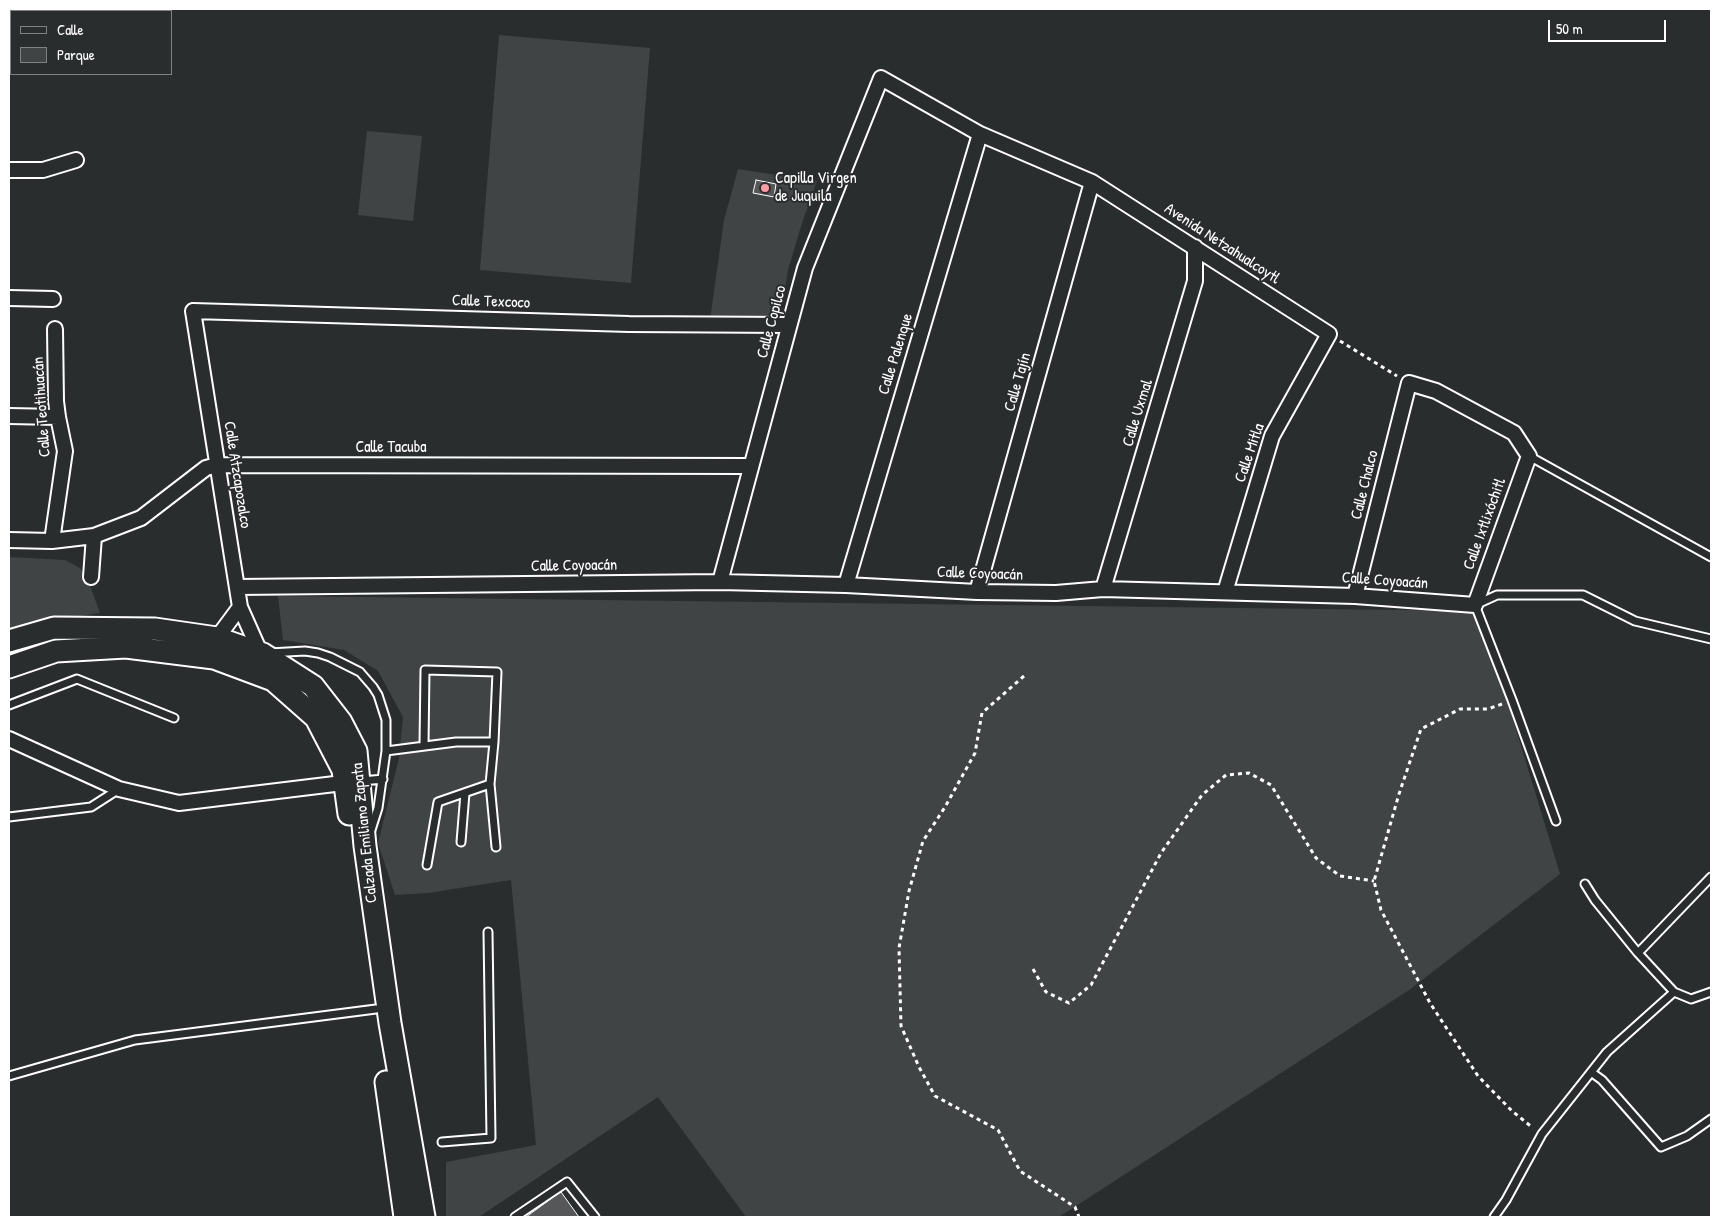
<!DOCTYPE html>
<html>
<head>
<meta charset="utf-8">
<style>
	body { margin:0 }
	#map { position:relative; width:1720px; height:1226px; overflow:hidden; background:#2a2d2e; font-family:"Patrick Hand",sans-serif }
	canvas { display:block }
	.frame { position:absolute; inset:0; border:10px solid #fff; pointer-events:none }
	.legend { position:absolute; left:10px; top:10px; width:162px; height:65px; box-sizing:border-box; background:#2a2d2e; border:1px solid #7f8182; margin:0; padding:6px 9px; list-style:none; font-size:15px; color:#fff }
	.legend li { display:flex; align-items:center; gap:10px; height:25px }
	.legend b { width:25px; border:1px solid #7f8182 }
	.scale { position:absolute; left:1548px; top:20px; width:118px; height:22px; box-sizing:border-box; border:2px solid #fff; border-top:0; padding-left:6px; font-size:15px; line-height:18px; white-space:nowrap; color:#fff; -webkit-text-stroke:4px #2a2d2e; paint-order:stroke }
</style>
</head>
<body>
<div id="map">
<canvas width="1720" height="1226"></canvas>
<div class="frame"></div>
<ul class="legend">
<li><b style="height:6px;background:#2a2d2e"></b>Calle</li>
<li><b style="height:14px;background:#414445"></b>Parque</li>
</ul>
<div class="scale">50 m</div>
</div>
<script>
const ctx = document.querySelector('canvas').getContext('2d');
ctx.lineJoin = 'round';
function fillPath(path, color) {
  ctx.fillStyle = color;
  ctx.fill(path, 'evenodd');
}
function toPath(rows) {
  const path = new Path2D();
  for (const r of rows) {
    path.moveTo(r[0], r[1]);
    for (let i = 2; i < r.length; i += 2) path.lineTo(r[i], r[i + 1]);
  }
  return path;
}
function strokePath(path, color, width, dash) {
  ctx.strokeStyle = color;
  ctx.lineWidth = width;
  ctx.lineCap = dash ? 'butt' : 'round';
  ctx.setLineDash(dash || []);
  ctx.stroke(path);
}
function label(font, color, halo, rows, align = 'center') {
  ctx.font = font + ' "Patrick Hand",sans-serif';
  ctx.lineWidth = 4;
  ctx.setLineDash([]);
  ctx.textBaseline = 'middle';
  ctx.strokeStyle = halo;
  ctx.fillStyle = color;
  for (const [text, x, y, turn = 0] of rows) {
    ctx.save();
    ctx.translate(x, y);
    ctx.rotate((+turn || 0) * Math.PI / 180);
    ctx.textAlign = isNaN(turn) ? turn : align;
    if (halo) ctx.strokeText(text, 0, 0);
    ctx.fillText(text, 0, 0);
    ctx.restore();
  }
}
fillPath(toPath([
	[499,35,650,48,631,283,480,270],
	[367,131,422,136,413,221,358,215],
	[738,169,817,181,802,223,788,270,780,321,710,320,724,220],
	[755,180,776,184,774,197,753,193],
	[9,557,65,560,80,568,88,580,100,613,74,617,9,634],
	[278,596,1480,611,1560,874,1409,990,1059,1217,746,1217,658,1097,479,1217,446,1217,446,1162,536,1145,511,880,428,893,395,895,378,843,399,758,403,717,378,671,344,650,283,640]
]), '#414445');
const building = toPath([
	[756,180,776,184,774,197,753,193,756,180],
	[561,1192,579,1217,526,1217,552,1198,561,1192]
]);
fillPath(building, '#555758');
strokePath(building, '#fff', 1);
const lane = toPath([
	[1529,456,1711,557],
	[269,653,305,651,318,653,330,657,360,672,373,687,378,695,386,720,386,751,378,808,371,830],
	[9,705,77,679,174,718],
	[424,745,425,670,497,672,494,742],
	[386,751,456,742,494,742,490,784,496,847],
	[362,781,383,779],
	[9,817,91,807,119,789],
	[1556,821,1512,700,1475,605,1497,595,1583,595,1635,621,1711,639],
	[461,842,465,793],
	[427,865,438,802,490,784],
	[1585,884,1595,900,1638,953,1674,992,1691,999,1711,992],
	[1638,953,1711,877],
	[1591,1072,1602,1080,1661,1147,1687,1136,1711,1119],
	[9,1076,135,1040,376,1009],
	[442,1142,491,1138,488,932],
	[515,1217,567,1182,595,1217],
	[1494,1217,1506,1200,1542,1134,1607,1052,1674,992]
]);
const street = toPath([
	[9,170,43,170,76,160],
	[9,298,53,299],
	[9,416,58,417],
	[9,540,52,541,94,536,141,518,206,468,217,465,751,466],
	[52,541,65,451,58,417,56,401,55,329],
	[91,577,94,536],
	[720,582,805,268,881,78,980,134,1092,182,1329,334,1272,436,1225,592],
	[846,585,980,134],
	[237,587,720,582,846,585,977,592,1056,593,1103,589,1355,596,1475,605,1529,456,1514,433,1436,391,1409,383,1355,596],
	[1103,589,1195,281,1195,247],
	[977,592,1092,182],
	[217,638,240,607],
	[260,652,240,607,193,311,629,324,789,325],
	[9,739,119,789,179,803,351,782]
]);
const primary = toPath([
	[9,641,54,628,155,629,217,638,263,654,313,686,341,722,356,751,365,846,390,1023,424,1217],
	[9,667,56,651,126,647,214,658,273,680,316,718,343,770,349,814],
	[386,1082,405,1217]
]);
strokePath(lane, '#fff', 11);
strokePath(street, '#fff', 18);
strokePath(primary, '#fff', 25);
strokePath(toPath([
	[1340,341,1397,376],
	[1024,676,982,713,975,753,945,807,923,841,909,891,899,948,901,1026,919,1067,935,1096,998,1130,1020,1171,1075,1207,1079,1217],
	[1502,704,1488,709,1460,709,1421,729,1399,794,1374,881,1381,910,1430,1003,1478,1076,1512,1111,1533,1128],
	[1033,969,1046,992,1069,1003,1091,985,1161,853,1202,795,1226,775,1249,773,1271,785,1316,858,1340,876,1374,881]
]), '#fff', 3, [4, 4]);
strokePath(lane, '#2a2d2e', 7);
strokePath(street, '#2a2d2e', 14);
strokePath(primary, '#2a2d2e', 21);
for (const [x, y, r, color] of [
	[765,188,5,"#ff9aa2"]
]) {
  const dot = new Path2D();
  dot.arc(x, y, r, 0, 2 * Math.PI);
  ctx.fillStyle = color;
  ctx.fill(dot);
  strokePath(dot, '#2a2d2e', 2);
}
label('16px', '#fff', '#2a2d2e', [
	["Capilla Virgen",775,179],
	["de Juquila",775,197]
], 'left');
label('16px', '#fff', '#2a2d2e', [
	["Avenida Netzahualcoytl",1222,244,33],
	["Calle Texcoco",491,302,2],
	["Calle Copilco",772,322,-75],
	["Calle Palenque",896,354,-73],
	["Calle Tajín",1018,382,-74],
	["Calle Teotihuacán",42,407,-94],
	["Calle Uxmal",1138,413,-73],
	["Calle Tacuba",391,448],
	["Calle Mitla",1250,453,-71],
	["Calle Atzcapozalco",237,475,81],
	["Calle Chalco",1365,485,-76],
	["Calle Ixtlixóchitl",1485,524,-70],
	["Calle Coyoacán",574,566,-1],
	["Calle Coyoacán",980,574,2],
	["Calle Coyoacán",1385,581,4],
	["Calzada Emiliano Zapata",365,833,-96]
]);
</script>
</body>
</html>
